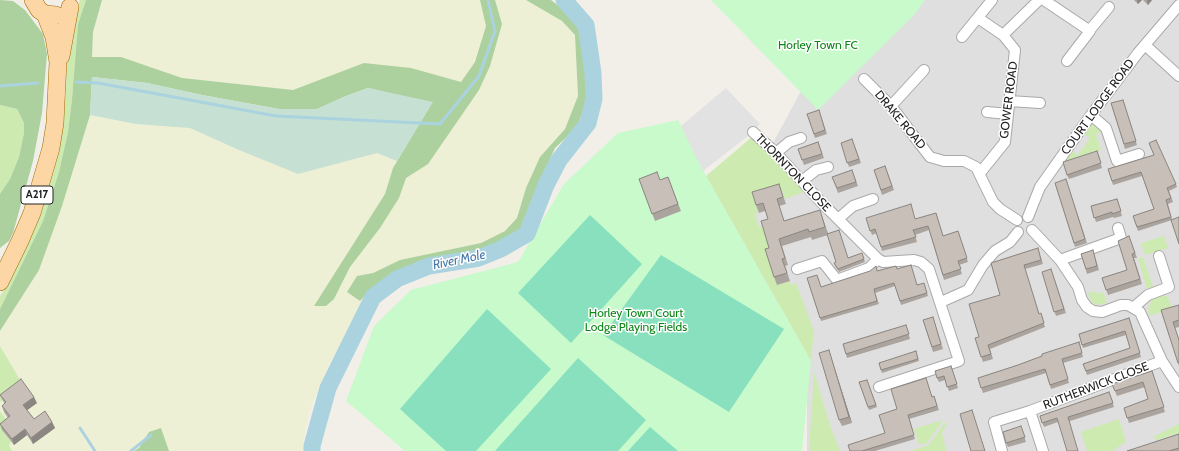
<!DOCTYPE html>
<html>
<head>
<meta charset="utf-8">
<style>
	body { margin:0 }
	canvas { display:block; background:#f2efe9 }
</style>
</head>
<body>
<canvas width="1179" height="451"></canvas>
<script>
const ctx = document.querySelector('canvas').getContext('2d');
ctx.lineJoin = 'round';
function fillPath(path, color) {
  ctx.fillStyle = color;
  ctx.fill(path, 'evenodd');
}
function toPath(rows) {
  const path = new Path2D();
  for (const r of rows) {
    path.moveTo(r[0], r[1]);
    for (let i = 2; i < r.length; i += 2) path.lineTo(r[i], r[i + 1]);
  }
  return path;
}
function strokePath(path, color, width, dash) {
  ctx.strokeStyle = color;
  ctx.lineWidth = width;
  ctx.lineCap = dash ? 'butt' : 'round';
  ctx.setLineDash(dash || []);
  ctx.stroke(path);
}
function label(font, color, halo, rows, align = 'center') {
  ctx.font = font + ' Cabin,sans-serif';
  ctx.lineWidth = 3;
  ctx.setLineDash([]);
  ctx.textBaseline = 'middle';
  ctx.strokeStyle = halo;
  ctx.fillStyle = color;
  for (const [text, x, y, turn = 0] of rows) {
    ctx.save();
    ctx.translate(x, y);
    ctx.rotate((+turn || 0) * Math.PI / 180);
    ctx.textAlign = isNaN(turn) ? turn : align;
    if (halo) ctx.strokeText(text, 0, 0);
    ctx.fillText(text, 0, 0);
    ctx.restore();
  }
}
fillPath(toPath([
	[850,0,1179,0,1179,451,807,451,807,331,762,289,738,208]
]), '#e0dfdf');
fillPath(toPath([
	[102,0,526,0,562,21,575,35,578,96,566,129,540,157,526,188,517,218,505,231,481,243,400,260,373,273,357,276,347,292,360,301,349,337,330,362,308,414,303,444,305,451,12,451,9,445,2,430,10,424,0,411,0,402,23,385,0,346,0,331,39,270,92,57,93,32]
]), '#eef0d5');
fillPath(toPath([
	[80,0,86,0,78,24,72,99,68,132,59,172,43,221,0,309,0,296,12,276,57,156,66,95,67,51,74,14],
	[0,105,17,109,24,123,24,133,19,157,10,179,0,194],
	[1094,123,1103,131,1096,134,1101,150,1065,161,1072,151,1078,155,1090,138,1084,134],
	[753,136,807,191,785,199,782,191,755,200,758,212,755,214,759,227,763,226,772,255,768,256,777,285,789,281,790,285,796,283,814,331,811,361,706,176],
	[1164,236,1168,248,1145,255,1141,243],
	[1143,257,1153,287,1147,289,1138,259],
	[1095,291,1096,294,1103,292,1107,303,1096,305,1091,301,1088,293],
	[1162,294,1168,297,1172,309,1149,316,1148,309,1152,299],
	[0,346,23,385,0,402],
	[814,372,831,428,840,451,809,451],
	[0,411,10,424,2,430,11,442,9,445,12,451,0,451],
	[1119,419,1126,442,1112,451,1087,451,1081,432],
	[943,420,927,443,919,445,914,429],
	[945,422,946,426,942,433,946,451,910,451,929,445],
	[1179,424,1179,433,1157,440,1153,437]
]), '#cdebb0');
fillPath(toPath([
	[0,0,13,1,25,10,43,34,47,54,42,113,33,161,13,233,9,241,0,248,0,194,10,179,19,157,24,133,24,123,17,109,0,105],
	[86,0,102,0,93,32,92,57,121,57,182,78,293,90,364,63,411,68,461,82,475,62,486,26,480,0,495,0,502,24,490,66,479,90,428,164,406,178,399,198,380,228,350,267,334,299,326,306,314,306,385,194,393,168,432,103,368,88,346,96,317,109,279,109,202,95,147,83,92,77,90,115,62,206,39,270,0,331,0,309,43,221,59,172,68,132,72,99,78,24],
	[526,0,551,0,569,14,580,31,586,69,588,98,577,127,555,148,530,204,519,233,495,248,433,260,390,277,371,289,360,301,347,292,357,276,373,273,400,260,481,243,505,231,517,218,526,188,540,157,565,129,578,96,575,35,562,21],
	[161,428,169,451,134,451,139,448,149,432]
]), '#add19e');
fillPath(toPath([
	[92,77,147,83,202,95,279,109,317,109,346,96,368,88,433,102,397,161,377,153,298,174,239,150,190,128,136,124,90,115]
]), '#c6e0d4');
fillPath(toPath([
	[711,0,925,0,915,14,818,110],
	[678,120,706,176,811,361,802,451,405,451,346,401,374,326,411,290,518,262,564,184,618,133]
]), '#c8facc');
fillPath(toPath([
	[590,215,642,264,571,343,518,293],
	[661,255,784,329,729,412,603,335],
	[487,309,551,369,476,451,446,451,400,409],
	[578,358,646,420,618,451,495,451],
	[650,427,678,451,628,451]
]), '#88e0be');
fillPath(toPath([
	[726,88,760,124,753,132,703,171,681,126]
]), '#e2e2e2');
strokePath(toPath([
	[76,82,98,83,276,116,440,124,479,76,495,31,488,0],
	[0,86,38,83],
	[80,428,95,451],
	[131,451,151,435]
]), '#aad3df', 3);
strokePath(toPath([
	[312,451,312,446,328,388,373,297,397,279,429,266,479,258,501,249,527,234,546,185,559,160,588,123,594,99,593,73,586,25,564,0]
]), '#aad3df', 17);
const street = toPath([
	[1044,0,1090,31,1067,61],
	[978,18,1003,35],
	[1089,31,1109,7],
	[962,37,992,0],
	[1145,45,1179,76],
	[864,79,891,106,930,157,944,161,964,161,976,167,993,202,1000,209,1017,220],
	[1009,101,1040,103],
	[891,106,924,70],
	[987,112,1008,114],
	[1091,115,1106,128,1117,161,1139,154],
	[753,132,776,153,821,202,878,259,883,262,914,260,921,262,929,269,959,361,879,387],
	[776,153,789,142,801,138],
	[980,173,1005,142,1015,50,1003,35,1039,0],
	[802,181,816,170,828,167],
	[1028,217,1040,187,1091,115,1138,53,1179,5],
	[838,219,853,206,873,199],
	[1032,230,1060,260,1078,287,1082,300,1087,307,1093,311,1102,312,1121,305,1128,305,1140,312,1162,361,1179,387],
	[1060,260,1121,238,1118,228],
	[797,269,822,261,837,280,869,268,878,259],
	[941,302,968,290,983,265,995,251,1010,242,1018,232],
	[1134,307,1148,295,1169,287,1159,256],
	[1030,411,1043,451],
	[1002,451,994,422,1030,411,1162,361]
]);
const primary = toPath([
	[33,0,39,10,45,14,56,15],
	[61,56,70,7],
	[0,282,20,241,32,213,51,148,55,123,58,62,54,37,45,14]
]);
strokePath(street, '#a9a9a9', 12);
strokePath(primary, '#a06b00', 18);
strokePath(street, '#fff', 10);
strokePath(primary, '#fcd6a4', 17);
fillPath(toPath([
	[1134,0,1142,0,1138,4],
	[1143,0,1152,0,1148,5],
	[1123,100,1137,145,1125,149,1111,103],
	[819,110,827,134,815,138,807,114],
	[852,139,861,163,849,167,841,143],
	[818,142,824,158,804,165,798,149],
	[1149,143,1176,184,1177,187,1169,191,1173,202,1168,204,1172,219,1172,220,1138,231,1133,216,1154,209,1142,176,1113,185,1108,169,1154,155],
	[1097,151,1102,168,1069,179,1067,175],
	[885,166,894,190,882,195,874,170],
	[852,170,858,186,838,193,832,177],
	[668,177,681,211,655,221,639,179,660,180],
	[1066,179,1087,243,1075,247,1055,183],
	[779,184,786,204,779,206,784,221,820,210,828,233,848,258,862,253,865,262,839,272,835,266,834,263,836,262,828,235,812,240,811,237,782,246,788,265,785,266,790,281,777,285,774,277,769,248,768,219,765,211,759,213,756,205],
	[1117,199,1122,216,1114,218,1113,217,1096,222,1091,206],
	[936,213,943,236,958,231,968,262,959,265,962,274,944,280,929,230,915,235,917,242,882,251,877,233,872,235,866,218,916,219],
	[1129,236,1137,258,1134,258,1142,284,1108,295,1102,278,1127,270],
	[1038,248,1043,264,1025,269,1039,314,1041,313,1045,327,990,349,993,359,983,362,975,338,979,337,1000,295,991,263],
	[1093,250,1099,270,1087,274,1081,254],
	[897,269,918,285,924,283,928,296,901,305,895,286,875,293,879,304,821,321,807,278,821,287,878,271],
	[1051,269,1066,313,1056,316,1042,272],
	[1179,305,1179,327,1175,328,1179,340,1179,366,1161,310],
	[933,317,943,349,933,352,923,320],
	[1129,318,1141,357,1087,375,1083,364,1130,348,1126,335,1083,348,1079,334],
	[906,325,910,339,847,358,843,344],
	[1079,342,1083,357,1063,363,1069,383,1051,389,1046,373,983,393,978,378,1018,365],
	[829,350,852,423,842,426,839,420],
	[916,351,919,361,882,373,879,363],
	[951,366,958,388,949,391,945,380,939,382,937,378],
	[1152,371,1165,412,1129,423,1124,408,1148,399,1145,387,1117,396,1112,384],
	[867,380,877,407,869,410,859,382],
	[1109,392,1114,407,1070,421,1058,422,1044,427,1040,416],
	[0,395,37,403,27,410,34,419,52,422,55,428,33,444,27,435,14,445,2,430,0,424,8,418,4,412,2,406,5,404,3,401],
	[934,396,939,410,909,419,915,439,875,451,850,451,885,433,932,397],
	[1021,426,1026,442,1008,447,1006,443],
	[1179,434,1179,451,1127,451]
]), '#aba49e');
fillPath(toPath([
	[1137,0,1142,0,1138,4],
	[1147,0,1152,0,1148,5],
	[829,350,831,357,852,423,849,417],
	[34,397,37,403,26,411,23,405],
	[52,422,55,428,33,444,31,438],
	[25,429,27,435,14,445,12,439]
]), '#8b8681');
const building = toPath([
	[1123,100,1136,141,1124,144,1111,103,1123,100],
	[819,110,825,130,814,134,807,114,819,110],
	[852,139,859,159,847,163,841,143,852,139],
	[1156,140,1176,184,1167,188,1171,198,1166,200,1171,217,1137,227,1133,216,1154,209,1141,172,1112,181,1108,169,1154,155,1149,143,1156,140],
	[818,142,822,154,802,160,798,149,818,142],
	[1097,151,1101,163,1067,175,1063,162,1097,151],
	[885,166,892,186,881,190,874,170,885,166],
	[852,170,856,182,837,188,832,177,852,170],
	[657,172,660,180,668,177,678,204,652,214,639,179,657,172],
	[1066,179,1085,239,1074,243,1055,183,1066,179],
	[779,184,783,197,777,199,784,221,820,210,825,227,809,232,808,229,779,239,785,258,782,259,787,273,774,277,765,249,769,248,761,221,768,219,763,203,756,205,752,192,779,184],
	[1117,199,1121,211,1112,214,1112,212,1094,218,1091,206,1117,199],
	[911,204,915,219,936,213,943,236,958,231,967,258,958,261,961,269,943,275,928,226,913,230,916,237,881,247,875,229,870,231,866,218,911,204],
	[1179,217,1179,244,1171,220,1179,217],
	[839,230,848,258,862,253,864,259,838,269,834,263,836,262,827,234,839,230],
	[1129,236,1135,253,1132,254,1140,279,1106,290,1102,278,1127,270,1118,241,1129,236],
	[1038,248,1041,260,1024,265,1039,314,1041,313,1044,323,988,345,991,354,981,357,975,338,979,337,969,304,1000,295,991,263,1038,248],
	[1093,250,1097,266,1086,269,1081,254,1093,250],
	[911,265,917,285,924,283,927,293,900,301,894,283,874,289,877,301,820,318,807,278,817,275,821,287,870,271,876,266,877,271,896,266,897,269,911,265],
	[1051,269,1064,309,1054,312,1042,272,1051,269],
	[1179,305,1179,320,1173,322,1179,340,1179,363,1178,363,1161,310,1179,305],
	[933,317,941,344,932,347,923,320,933,317],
	[1129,318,1140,353,1086,371,1083,364,1130,348,1125,331,1082,345,1079,334,1129,318],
	[906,325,909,334,846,354,843,344,906,325],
	[1079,342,1082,353,1062,359,1068,379,1050,385,1045,369,981,388,978,378,1018,365,1042,356,1042,354,1079,342],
	[829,350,849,417,839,420,819,353,829,350],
	[916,351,918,359,881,370,879,363,916,351],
	[951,366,957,384,947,387,944,376,937,378,935,371,951,366],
	[1152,371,1164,407,1127,418,1124,408,1148,399,1143,382,1115,391,1112,384,1152,371],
	[926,378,932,397,934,396,937,406,908,415,914,435,862,451,850,451,848,445,885,433,879,415,897,409,891,389,926,378],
	[21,379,34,397,23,405,34,419,45,411,52,422,31,438,25,429,12,439,0,424,10,416,2,406,6,402,0,395,21,379],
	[867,380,876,405,868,407,859,382,867,380],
	[1109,392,1113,403,1068,417,1078,451,1067,451,1057,418,1042,423,1040,416,1109,392],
	[972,410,985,451,971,451,960,414,972,410],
	[1021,426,1025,437,1006,443,1003,432,1021,426],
	[1179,434,1179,448,1169,451,1127,451,1179,434]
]);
fillPath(building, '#c7bfb8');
strokePath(building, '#8b8681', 1);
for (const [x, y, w] of [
	[37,195,32]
]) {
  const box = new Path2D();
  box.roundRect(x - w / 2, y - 9, w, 18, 3);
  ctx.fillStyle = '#fff';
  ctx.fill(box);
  strokePath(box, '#222', 1);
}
label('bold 11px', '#222', null, [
	["A217",37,195]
]);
label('12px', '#0c8416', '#fff', [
	["Horley Town FC",818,45],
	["Horley Town Court",636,313],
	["Lodge Playing Fields",636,327]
]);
label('12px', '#222', '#fff', [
	["GOWER ROAD",1009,100,-83],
	["COURT LODGE ROAD",1098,107,-54],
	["DRAKE ROAD",900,120,50],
	["THORNTON CLOSE",793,173,46],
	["RUTHERWICK CLOSE",1096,386,-21]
]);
label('italic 13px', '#4a7aab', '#fff', [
	["River Mole",459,260,-12]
]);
</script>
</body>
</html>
